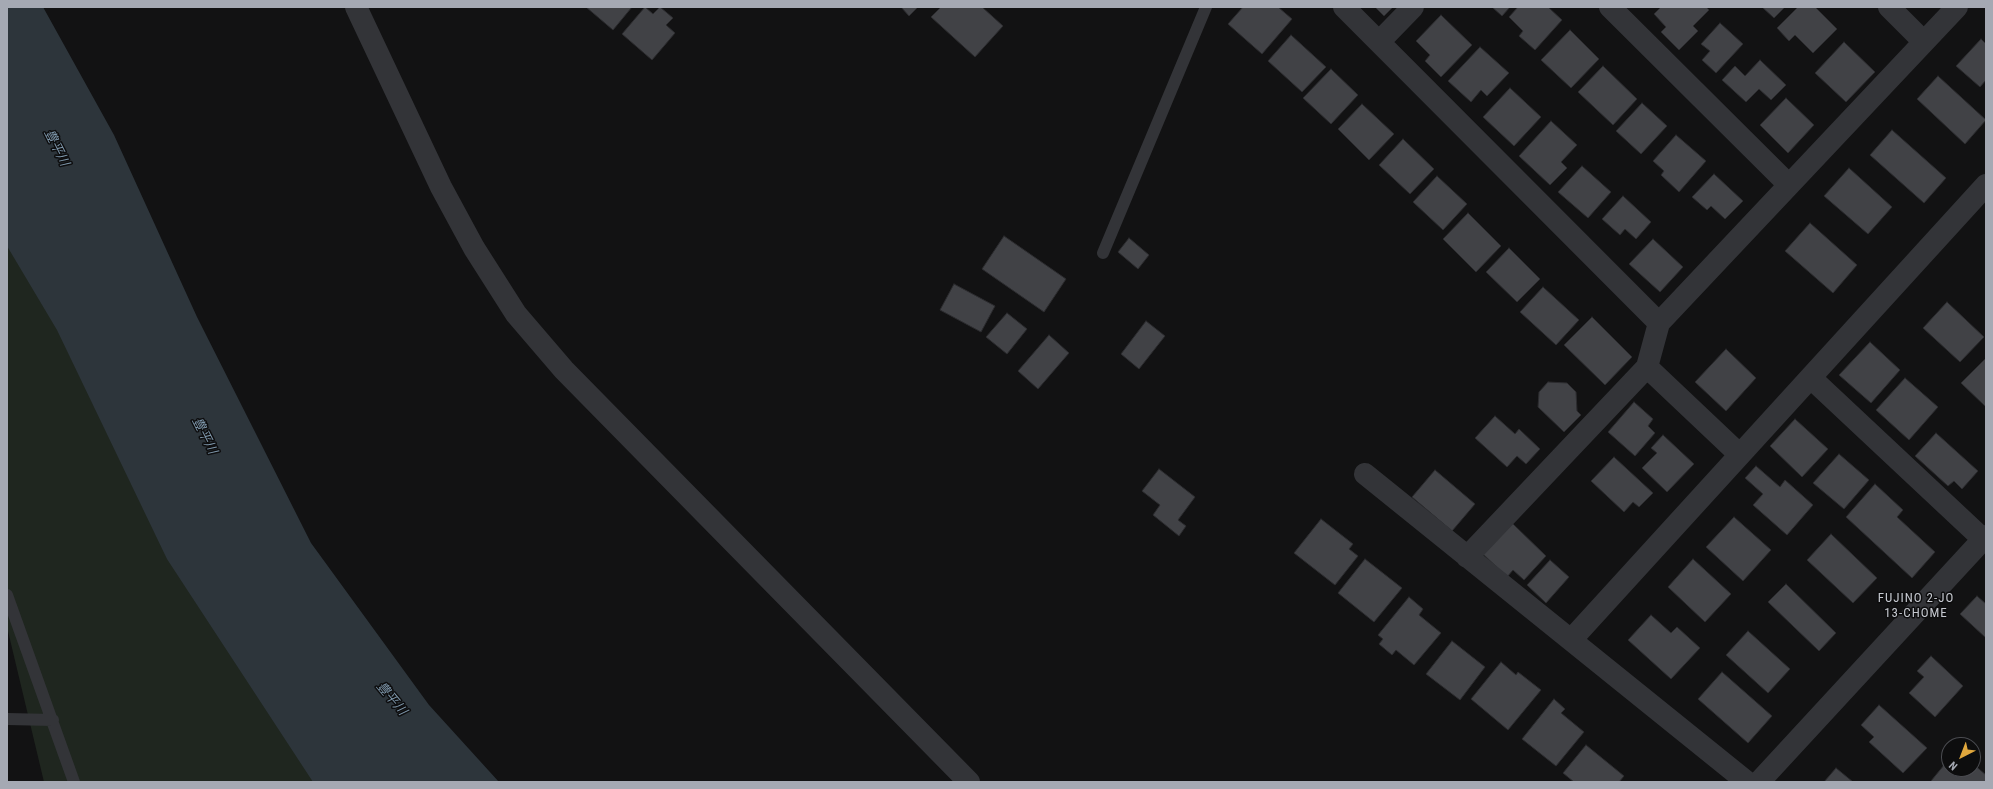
<!DOCTYPE html>
<html>
<head>
<meta charset="utf-8">
<style>
	body { margin:0 }
	#map { position:relative; width:1993px; height:789px; overflow:hidden; background:#121213; font-family:"Roboto Condensed",sans-serif }
	canvas { display:block }
	.frame { position:absolute; inset:0; border:8px solid #a5a9b3; pointer-events:none }
	.north { position:absolute; left:1941px; top:737px; width:40px; height:40px; box-sizing:border-box; background:#0d0d0e; border:1px solid #4a4b50; border-radius:50%; rotate:222deg; font-size:11px; font-weight:700; line-height:16px; text-align:center; color:#a5a9b3 }
	.north::after { content:''; display:block; margin:auto; width:14px; height:18px; background:#e0a73d; clip-path:polygon(50% 0,100% 100%,50% 72%,0 100%) }
</style>
</head>
<body>
<div id="map">
<canvas width="1993" height="789"></canvas>
<div class="frame"></div>
<div class="north">N</div>
</div>
<script>
const ctx = document.querySelector('canvas').getContext('2d');
ctx.lineJoin = 'round';
function fillPath(path, color) {
  ctx.fillStyle = color;
  ctx.fill(path, 'evenodd');
}
function toPath(rows) {
  const path = new Path2D();
  for (const r of rows) {
    path.moveTo(r[0], r[1]);
    for (let i = 2; i < r.length; i += 2) path.lineTo(r[i], r[i + 1]);
  }
  return path;
}
function strokePath(path, color, width, dash) {
  ctx.strokeStyle = color;
  ctx.lineWidth = width;
  ctx.lineCap = dash ? 'butt' : 'round';
  ctx.setLineDash(dash || []);
  ctx.stroke(path);
}
function label(font, color, halo, rows, align = 'center') {
  ctx.font = font + ' "Roboto Condensed","Noto Sans JP",sans-serif';
  ctx.lineWidth = 3;
  ctx.setLineDash([]);
  ctx.textBaseline = 'middle';
  ctx.strokeStyle = halo;
  ctx.fillStyle = color;
  for (const [text, x, y, turn = 0] of rows) {
    ctx.save();
    ctx.translate(x, y);
    ctx.rotate((+turn || 0) * Math.PI / 180);
    ctx.textAlign = isNaN(turn) ? turn : align;
    if (halo) ctx.strokeText(text, 0, 0);
    ctx.fillText(text, 0, 0);
    ctx.restore();
  }
}
fillPath(toPath([
	[7,211,347,782,44,782,7,627]
]), '#1f261f');
fillPath(toPath([
	[7,7,43,7,114,135,197,317,311,543,429,705,499,782,313,782,167,559,57,330,7,246]
]), '#2d353b');
const building = toPath([
	[586,7,632,7,613,30,586,7],
	[645,7,653,14,660,7,673,18,666,25,675,33,652,60,622,34,645,7],
	[901,7,918,7,909,16,901,7],
	[941,7,982,7,1003,26,975,57,931,17,941,7],
	[1243,7,1278,7,1292,19,1262,54,1228,24,1243,7],
	[1375,7,1393,7,1384,16,1375,7],
	[1492,7,1510,7,1502,16,1492,7],
	[1518,7,1548,7,1562,20,1535,50,1519,36,1523,31,1509,17,1518,7],
	[1661,7,1706,7,1709,10,1693,26,1698,31,1679,50,1661,32,1666,27,1654,14,1661,7],
	[1762,7,1785,7,1774,18,1762,7],
	[1798,7,1815,7,1837,29,1813,53,1795,35,1789,41,1777,28,1798,7],
	[1441,15,1472,45,1441,77,1425,61,1430,55,1416,41,1441,15],
	[1720,23,1743,44,1716,73,1702,60,1710,51,1701,44,1720,23],
	[1570,30,1599,59,1571,88,1541,60,1570,30],
	[1291,35,1326,67,1302,92,1268,61,1291,35],
	[1981,39,1986,44,1986,80,1980,87,1956,66,1981,39],
	[1844,42,1875,72,1846,102,1815,73,1844,42],
	[1480,47,1509,73,1487,96,1481,90,1471,102,1448,81,1480,47],
	[1760,60,1786,85,1771,100,1759,89,1746,102,1722,80,1735,66,1745,76,1760,60],
	[1603,66,1637,99,1613,125,1578,92,1603,66],
	[1331,69,1358,95,1331,124,1303,98,1331,69],
	[1938,76,1986,120,1965,144,1917,99,1938,76],
	[1510,88,1541,117,1514,146,1483,117,1510,88],
	[1786,98,1814,125,1788,153,1760,125,1786,98],
	[1642,103,1667,126,1641,154,1616,131,1642,103],
	[1362,104,1394,134,1369,160,1338,129,1362,104],
	[1551,121,1577,145,1561,162,1567,168,1550,185,1519,156,1551,121],
	[1892,130,1946,178,1924,203,1870,155,1892,130],
	[1676,135,1706,161,1679,192,1661,175,1664,171,1653,161,1676,135],
	[1403,139,1434,169,1410,194,1379,165,1403,139],
	[1582,166,1611,192,1588,218,1558,192,1582,166],
	[1849,168,1892,207,1868,234,1824,196,1849,168],
	[1714,174,1743,201,1725,219,1711,206,1707,210,1692,197,1714,174],
	[1437,176,1467,204,1443,230,1413,202,1437,176],
	[1623,196,1651,222,1636,239,1625,229,1620,235,1602,219,1623,196],
	[1468,213,1501,246,1476,272,1443,239,1468,213],
	[1810,223,1857,265,1833,293,1785,251,1810,223],
	[1004,236,1066,279,1044,312,982,269,1004,236],
	[1129,238,1149,255,1138,269,1118,252,1129,238],
	[1653,239,1683,267,1660,292,1629,264,1653,239],
	[1509,248,1540,279,1517,302,1486,272,1509,248],
	[954,284,995,306,981,332,940,310,954,284],
	[1543,287,1579,320,1556,345,1520,312,1543,287],
	[1947,302,1984,337,1960,362,1923,328,1947,302],
	[1007,313,1027,329,1007,354,986,337,1007,313],
	[1592,317,1632,357,1605,385,1564,345,1592,317],
	[1146,321,1165,336,1139,369,1121,354,1146,321],
	[1049,335,1069,353,1038,389,1018,371,1049,335],
	[1870,342,1900,370,1871,403,1839,375,1870,342],
	[1726,349,1756,378,1726,411,1695,382,1726,349],
	[1986,358,1986,407,1961,383,1986,358],
	[1905,378,1938,407,1909,440,1876,410,1905,378],
	[1548,382,1567,383,1576,392,1577,411,1581,415,1564,432,1538,407,1539,392,1548,382],
	[1634,402,1653,419,1648,426,1655,433,1635,456,1608,432,1634,402],
	[1495,416,1515,434,1519,429,1540,449,1526,464,1517,456,1507,467,1475,438,1495,416],
	[1795,419,1828,449,1802,477,1770,446,1795,419],
	[1936,433,1978,471,1962,489,1954,481,1948,486,1915,456,1936,433],
	[1663,435,1694,464,1667,492,1642,468,1657,453,1651,448,1663,435],
	[1839,454,1869,480,1844,509,1813,483,1839,454],
	[1614,457,1653,493,1639,507,1633,502,1624,512,1591,481,1614,457],
	[1756,466,1780,487,1785,480,1813,505,1787,535,1753,505,1763,494,1745,478,1756,466],
	[1159,469,1195,497,1178,520,1186,526,1179,536,1153,515,1160,505,1142,491,1159,469],
	[1435,470,1475,504,1452,531,1412,497,1435,470],
	[1875,484,1903,510,1897,517,1935,552,1912,578,1846,517,1875,484],
	[1734,517,1771,550,1743,581,1706,547,1734,517],
	[1321,519,1353,544,1349,549,1358,556,1335,585,1294,553,1321,519],
	[1512,523,1546,556,1524,580,1513,570,1507,577,1483,554,1512,523],
	[1831,534,1877,578,1853,603,1807,560,1831,534],
	[1365,559,1402,588,1374,622,1338,593,1365,559],
	[1693,559,1731,594,1705,622,1668,587,1693,559],
	[1550,560,1569,577,1546,603,1527,585,1550,560],
	[1786,584,1836,633,1819,651,1768,602,1786,584],
	[1977,596,1986,604,1986,638,1960,614,1977,596],
	[1409,597,1423,609,1419,615,1441,633,1414,665,1396,650,1392,655,1379,644,1383,639,1378,635,1409,597],
	[1651,615,1671,633,1677,627,1700,648,1671,679,1628,640,1651,615],
	[1748,631,1790,669,1768,693,1726,655,1748,631],
	[1452,641,1485,667,1460,700,1426,674,1452,641],
	[1931,656,1963,686,1935,717,1909,693,1924,677,1917,671,1931,656],
	[1501,662,1516,675,1518,672,1541,690,1508,730,1471,699,1501,662],
	[1722,672,1772,716,1748,743,1698,699,1722,672],
	[1554,699,1565,709,1561,713,1584,732,1556,766,1522,739,1554,699],
	[1879,705,1927,748,1903,773,1869,742,1874,737,1861,725,1879,705],
	[1586,745,1624,776,1619,782,1574,782,1563,773,1586,745],
	[1949,759,1949,769,1973,769,1973,764,1986,775,1986,782,1932,782,1931,781,1949,759],
	[1836,768,1853,782,1824,782,1836,768]
]);
fillPath(building, '#414246');
strokePath(building, '#2c2c2f', 1);
strokePath(toPath([
	[1103,253,1206,7],
	[7,595,74,782],
	[7,719,53,720]
]), '#333438', 12);
strokePath(toPath([
	[1344,7,1659,323,1957,7],
	[1610,7,1789,185],
	[1889,7,1924,42],
	[1379,42,1413,7],
	[1647,367,1740,455],
	[1811,378,1986,542],
	[1365,474,1747,782],
	[1467,557,1647,367,1659,323],
	[1571,640,1986,185],
	[1759,782,1986,536]
]), '#333438', 22);
strokePath(toPath([
	[356,7,441,187,474,248,516,314,564,370,969,782]
]), '#333438', 22);
label('italic 13px', '#7e97ab', '#0d0d0e', [
	["豊平川",56,148,63],
	["豊平川",204,436,63],
	["豊平川",391,699,50]
]);
ctx.letterSpacing = '1px';
label('13px', '#c5c8cf', '#0d0d0e', [
	["FUJINO 2-JO",1916,599],
	["13-CHOME",1916,614]
]);
ctx.letterSpacing = '0px';
</script>
</body>
</html>
